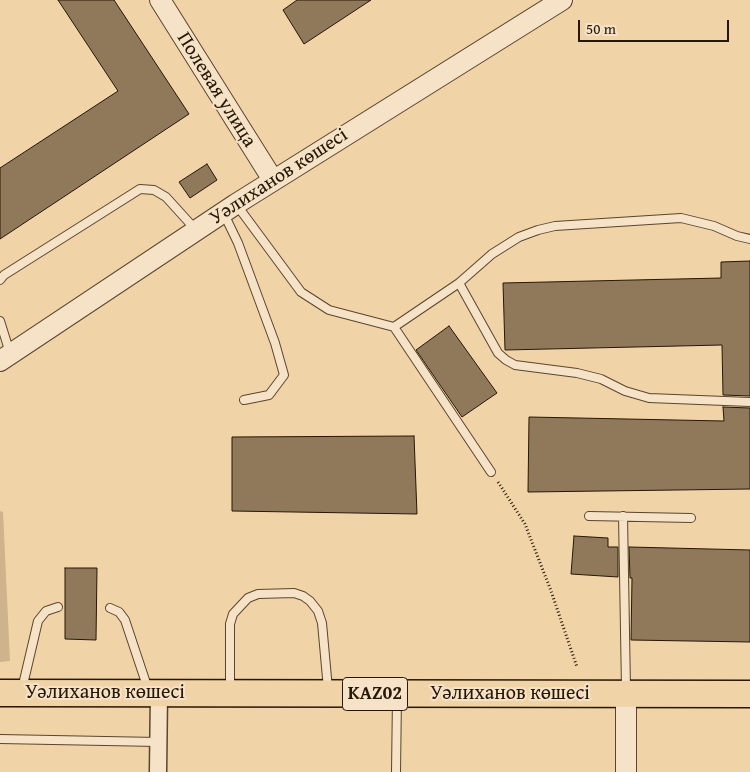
<!DOCTYPE html>
<html>
<head>
<meta charset="utf-8">
<style>
	body { margin:0 }
	#map { position:relative; width:750px; height:772px; overflow:hidden; background:#f1d3a8; font-family:"Gentium Book Plus",serif }
	canvas { display:block }
	.scale { position:absolute; left:578px; top:20px; width:151px; height:22px; box-sizing:border-box; border:2px solid #261706; border-top:0; padding-left:6px; font-size:15px; line-height:18px; white-space:nowrap; color:#261706; -webkit-text-stroke:4px #f6e2c6; paint-order:stroke }
</style>
</head>
<body>
<div id="map">
<canvas width="750" height="772"></canvas>
<div class="scale">50 m</div>
</div>
<script>
const ctx = document.querySelector('canvas').getContext('2d');
ctx.lineJoin = 'round';
function fillPath(path, color) {
  ctx.fillStyle = color;
  ctx.fill(path, 'evenodd');
}
function toPath(rows) {
  const path = new Path2D();
  for (const r of rows) {
    path.moveTo(r[0], r[1]);
    for (let i = 2; i < r.length; i += 2) path.lineTo(r[i], r[i + 1]);
  }
  return path;
}
function strokePath(path, color, width, dash) {
  ctx.strokeStyle = color;
  ctx.lineWidth = width;
  ctx.lineCap = dash ? 'butt' : 'round';
  ctx.setLineDash(dash || []);
  ctx.stroke(path);
}
function label(font, color, halo, rows, align = 'center') {
  ctx.font = font + ' "Gentium Book Plus",serif';
  ctx.lineWidth = 4;
  ctx.setLineDash([]);
  ctx.textBaseline = 'middle';
  ctx.strokeStyle = halo;
  ctx.fillStyle = color;
  for (const [text, x, y, turn = 0] of rows) {
    ctx.save();
    ctx.translate(x, y);
    ctx.rotate((+turn || 0) * Math.PI / 180);
    ctx.textAlign = isNaN(turn) ? turn : align;
    if (halo) ctx.strokeText(text, 0, 0);
    ctx.fillText(text, 0, 0);
    ctx.restore();
  }
}
fillPath(toPath([
	[0,511,3,512,10,661,0,662]
]), '#ceb38c');
const building = toPath([
	[58,0,114,0,189,114,0,239,0,168,118,91,58,0],
	[297,0,371,0,304,44,283,10,297,0],
	[207,164,217,180,190,198,179,182,207,164],
	[750,261,750,396,723,395,722,345,505,350,503,283,721,278,721,262,750,261],
	[449,326,497,393,462,417,416,350,449,326],
	[723,407,750,408,750,489,528,492,529,417,724,421,723,407],
	[414,436,417,514,232,511,232,437,414,436],
	[574,536,608,538,608,547,618,547,618,577,571,574,574,536],
	[629,547,750,550,750,642,631,640,632,578,630,578,629,547],
	[65,568,97,568,96,640,65,639,65,568]
]);
fillPath(building, '#90795a');
strokePath(building, '#261706', 1);
const service = toPath([
	[236,204,301,292,329,310,394,327,459,283,492,254,519,237,538,230,555,226,681,218,714,226,737,236,750,239],
	[224,214,238,243,275,343,284,375,269,395,244,400],
	[0,280,4,275,140,189,154,190,166,197,195,229],
	[459,283,498,353,506,360,515,365,577,373,601,379,625,391,649,398,750,402],
	[0,321,10,353],
	[394,327,491,472],
	[589,516,691,518],
	[623,516,626,689],
	[110,608,119,612,125,620,148,689],
	[230,688,230,624,233,614,248,598,258,594,294,593,303,596,310,601,318,611,322,623,328,689],
	[22,689,38,621,46,611,58,607],
	[0,739,158,742],
	[396,772,397,697]
]);
const minor = toPath([
	[158,772,159,693]
]);
const tertiary = toPath([
	[160,0,273,180],
	[0,361,236,204,562,0],
	[626,693,626,772]
]);
const trunk = toPath([
	[0,693,750,694]
]);
strokePath(service, '#59462e', 10);
strokePath(minor, '#59462e', 19);
strokePath(tertiary, '#59462e', 22);
strokePath(trunk, '#261706', 29);
strokePath(toPath([
	[498,482,525,524,551,591,577,667]
]), '#261706', 3, [1, 2.5]);
strokePath(service, '#f6e2c6', 8);
strokePath(minor, '#f6e2c6', 16);
strokePath(tertiary, '#f6e2c6', 20);
strokePath(trunk, '#f1d3a8', 26);
for (const [x, y, w] of [
	[375,694,65]
]) {
  const box = new Path2D();
  box.roundRect(x - w / 2, y - 16.5, w, 33, 4);
  ctx.fillStyle = '#f6e2c6';
  ctx.fill(box);
  strokePath(box, '#261706', 1);
}
label('bold 19px', '#261706', null, [
	["KАZ02",375,694]
]);
label('20px', '#261706', '#f6e2c6', [
	["Полевая улица",216,90,58],
	["Уәлиханов көшесі",279,177,-33],
	["Уәлиханов көшесі",105,693],
	["Уәлиханов көшесі",510,694]
]);
</script>
</body>
</html>
